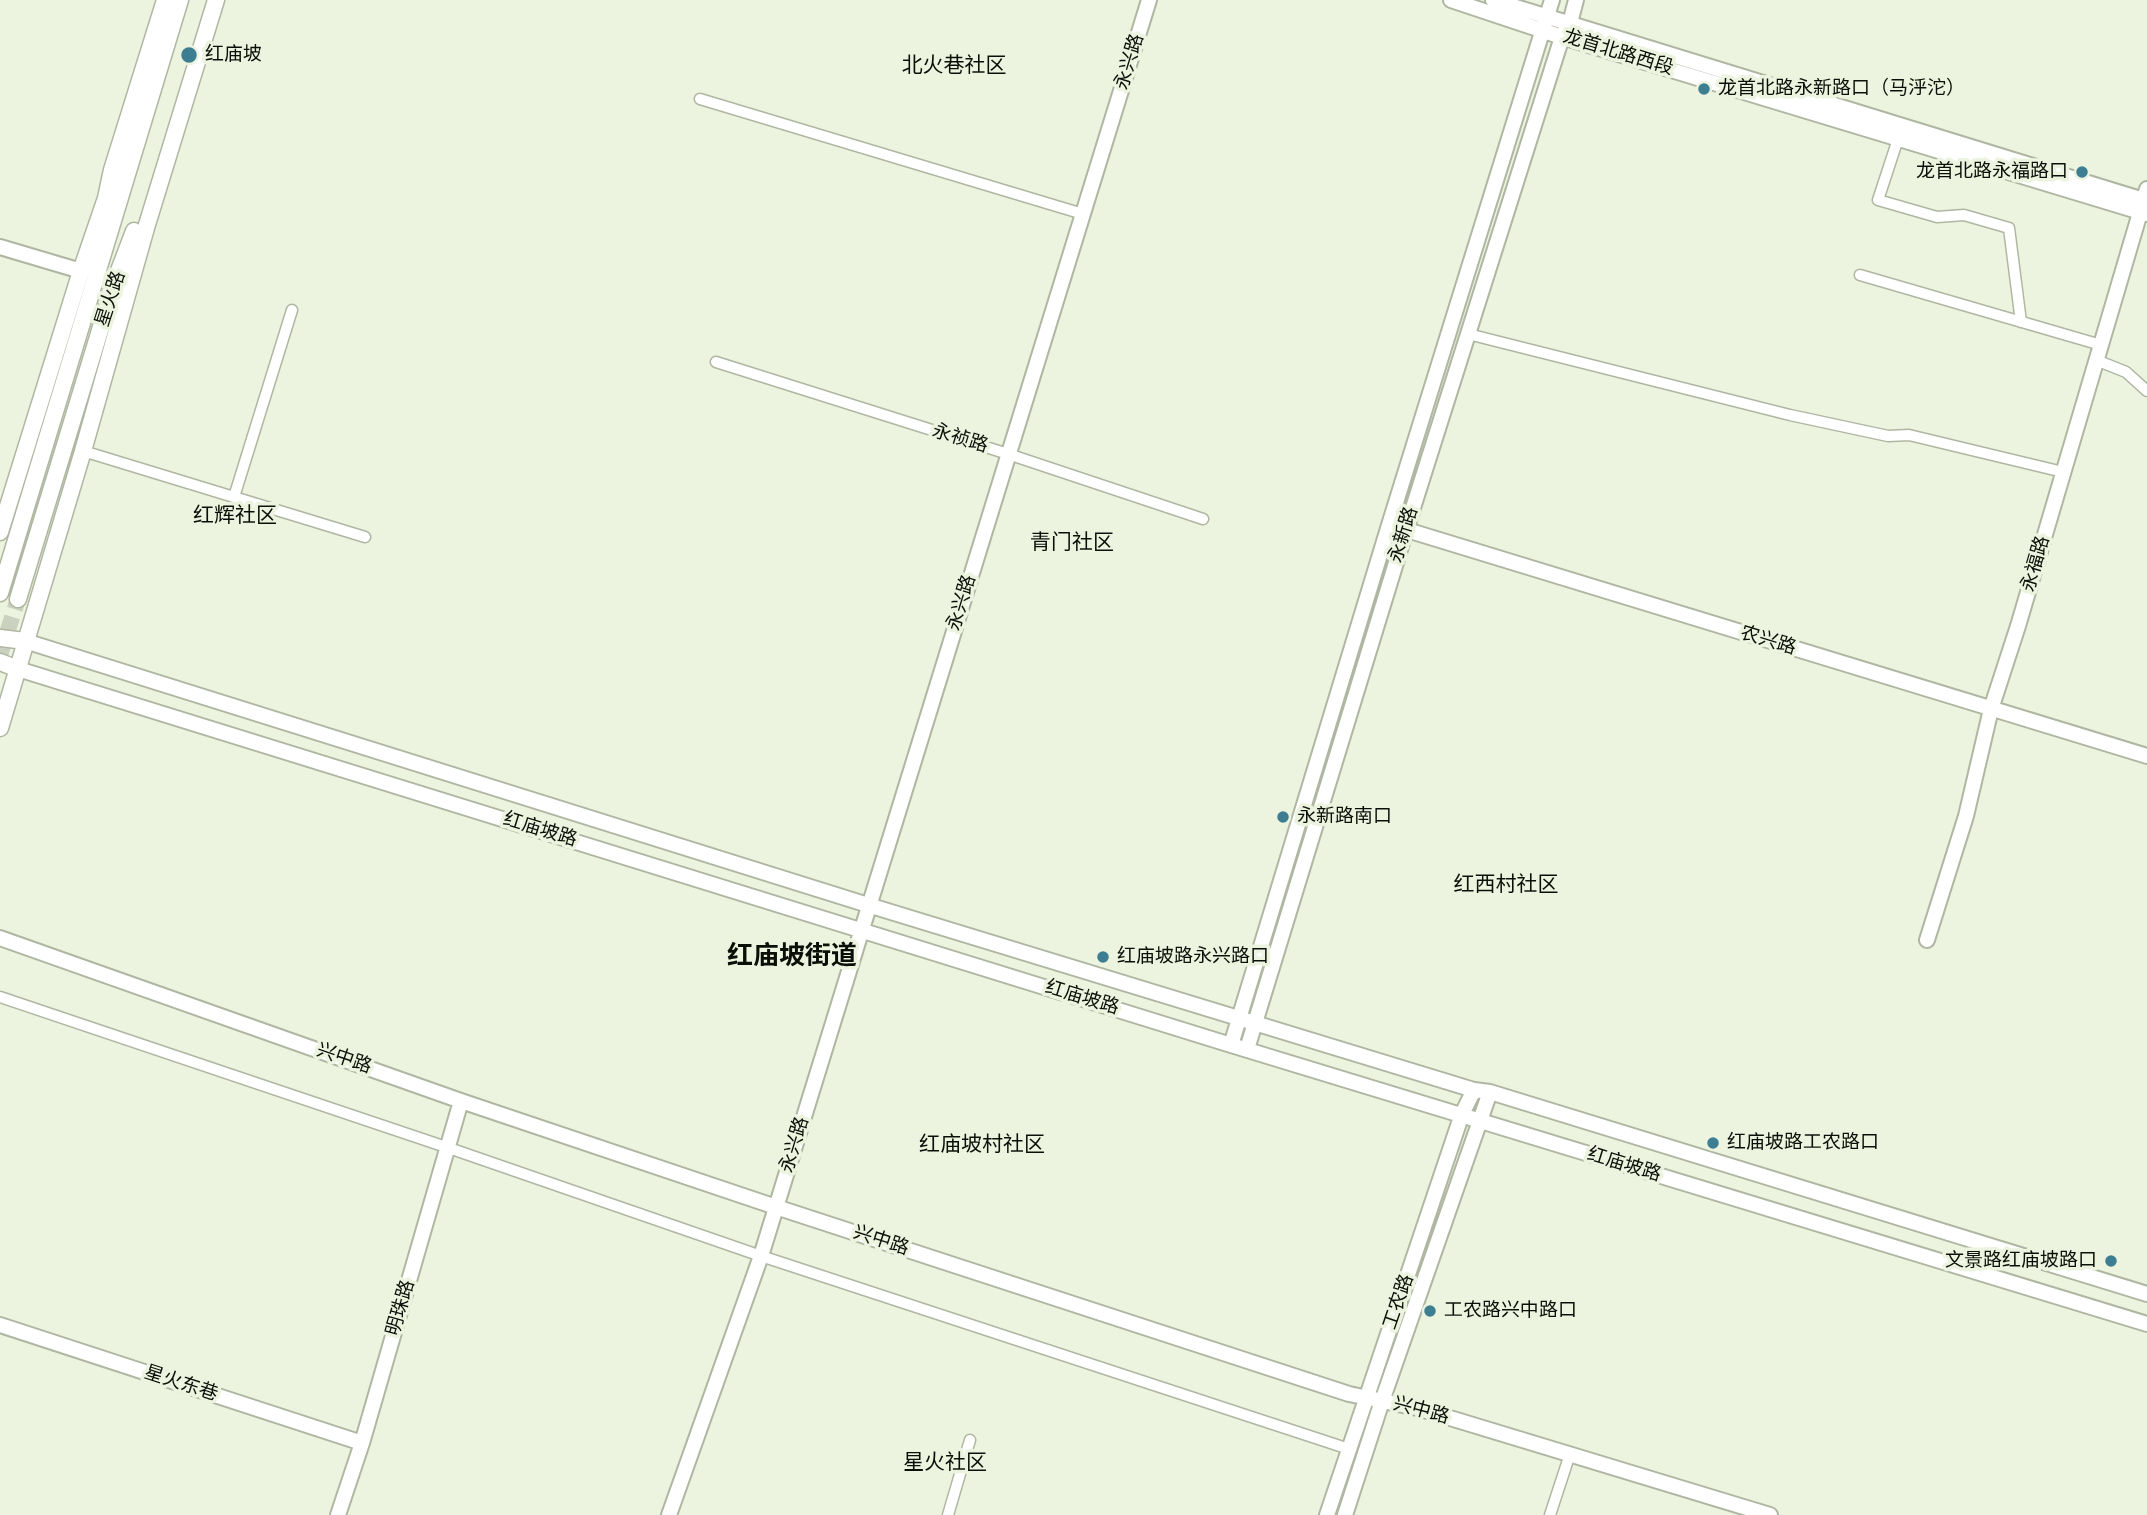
<!DOCTYPE html>
<html>
<head>
<meta charset="utf-8">
<style>
	body { margin:0 }
	canvas { display:block; background:#ecf4df }
</style>
</head>
<body>
<canvas width="2147" height="1515"></canvas>
<script>
const ctx = document.querySelector('canvas').getContext('2d');
ctx.lineJoin = 'round';
function toPath(rows) {
  const path = new Path2D();
  for (const r of rows) {
    path.moveTo(r[0], r[1]);
    for (let i = 2; i < r.length; i += 2) path.lineTo(r[i], r[i + 1]);
  }
  return path;
}
function strokePath(path, color, width, dash) {
  ctx.strokeStyle = color;
  ctx.lineWidth = width;
  ctx.lineCap = dash ? 'butt' : 'round';
  ctx.setLineDash(dash || []);
  ctx.stroke(path);
}
function label(font, color, halo, rows, align = 'center') {
  ctx.font = font + ' "DM Sans","Noto Sans SC",sans-serif';
  ctx.lineWidth = 7;
  ctx.setLineDash([]);
  ctx.textBaseline = 'middle';
  ctx.strokeStyle = halo;
  ctx.fillStyle = color;
  for (const [text, x, y, turn = 0] of rows) {
    ctx.save();
    ctx.translate(x, y);
    ctx.rotate((+turn || 0) * Math.PI / 180);
    ctx.textAlign = isNaN(turn) ? turn : align;
    if (halo) ctx.strokeText(text, 0, 0);
    ctx.fillText(text, 0, 0);
    ctx.restore();
  }
}
strokePath(toPath([
	[0,655,18,599]
]), '#cad2bf', 16, [16, 8]);
const street = toPath([
	[700,99,1083,214],
	[1898,139,1878,200,1937,217,1964,215,2009,228,2021,322],
	[1860,275,2101,345],
	[1468,334,1790,415,1888,436,1909,435,2063,472],
	[2096,360,2126,372,2147,391],
	[716,362,1008,454,1203,519],
	[83,451,365,537],
	[234,497,292,310],
	[0,997,446,1147,761,1256,1349,1449],
	[948,1515,970,1440],
	[1550,1515,1570,1454]
]);
const secondary = toPath([
	[1451,0,1562,37,2147,214],
	[1493,0,2147,201],
	[0,247,81,271],
	[1397,527,2147,756],
	[25,641,868,905,1474,1090,1490,1092,2147,1294],
	[18,669,1231,1045,2147,1324],
	[0,938,461,1101,776,1207,1349,1394,1417,1408,1770,1515],
	[1927,940,1966,816,1991,709,2018,626,2147,189],
	[1231,1045,1389,525,1552,0],
	[1247,1049,1406,530,1562,37,1570,23,1576,0],
	[0,1325,362,1443],
	[338,1515,362,1443,461,1101],
	[669,1515,761,1256,1149,0],
	[1327,1515,1462,1114,1474,1090],
	[1345,1515,1382,1401,1490,1092]
]);
const primary = toPath([
	[0,532,81,271,106,198,112,170,165,0],
	[0,593,180,0],
	[18,599,115,281,134,231],
	[0,638,25,641],
	[0,662,18,669],
	[0,728,83,451,146,228,216,0]
]);
strokePath(street, '#afb7a2', 13);
strokePath(secondary, '#afb7a2', 18);
strokePath(primary, '#afb7a2', 19);
strokePath(street, '#fff', 10);
strokePath(secondary, '#fff', 14);
strokePath(primary, '#fff', 16);
for (const [x, y, r, color] of [
	[189,55,9,"#3e7e92"],
	[1704,89,7,"#3e7e92"],
	[2082,172,7,"#3e7e92"],
	[1283,817,7,"#3e7e92"],
	[1103,957,7,"#3e7e92"],
	[1713,1143,7,"#3e7e92"],
	[2111,1261,7,"#3e7e92"],
	[1430,1311,7,"#3e7e92"]
]) {
  const dot = new Path2D();
  dot.arc(x, y, r, 0, 2 * Math.PI);
  ctx.fillStyle = color;
  ctx.fill(dot);
  strokePath(dot, '#ecf4df', 2.5);
}
label('19px', '#0c0f08', '#ecf4df', [
	["龙首北路西段",1618,53,17],
	["永兴路",1130,62,-73],
	["星火路",111,299,-72],
	["永祯路",960,439,17],
	["永新路",1404,535,-73],
	["永福路",2036,564,-74],
	["永兴路",962,603,-73],
	["农兴路",1768,641,17],
	["红庙坡路",540,830,17],
	["红庙坡路",1082,998,17],
	["兴中路",344,1059,19],
	["永兴路",795,1145,-73],
	["红庙坡路",1624,1165,17],
	["兴中路",881,1241,18],
	["工农路",1399,1302,-71],
	["明珠路",401,1308,-74],
	["星火东巷",181,1384,18],
	["兴中路",1421,1411,15]
]);
label('19px', '#0c0f08', '#ecf4df', [
	["红庙坡",205,55],
	["龙首北路永新路口（马泘沱）",1718,89],
	["龙首北路永福路口",2068,172,"right"],
	["永新路南口",1297,817],
	["红庙坡路永兴路口",1117,957],
	["红庙坡路工农路口",1727,1143],
	["文景路红庙坡路口",2097,1261,"right"],
	["工农路兴中路口",1444,1311]
], 'left');
label('21px', '#0c0f08', '#ecf4df', [
	["北火巷社区",954,66],
	["红辉社区",235,516],
	["青门社区",1072,543],
	["红西村社区",1506,885],
	["红庙坡村社区",982,1145],
	["星火社区",945,1463]
]);
label('bold 26px', '#0c0f08', '#ecf4df', [
	["红庙坡街道",792,957]
]);
</script>
</body>
</html>
